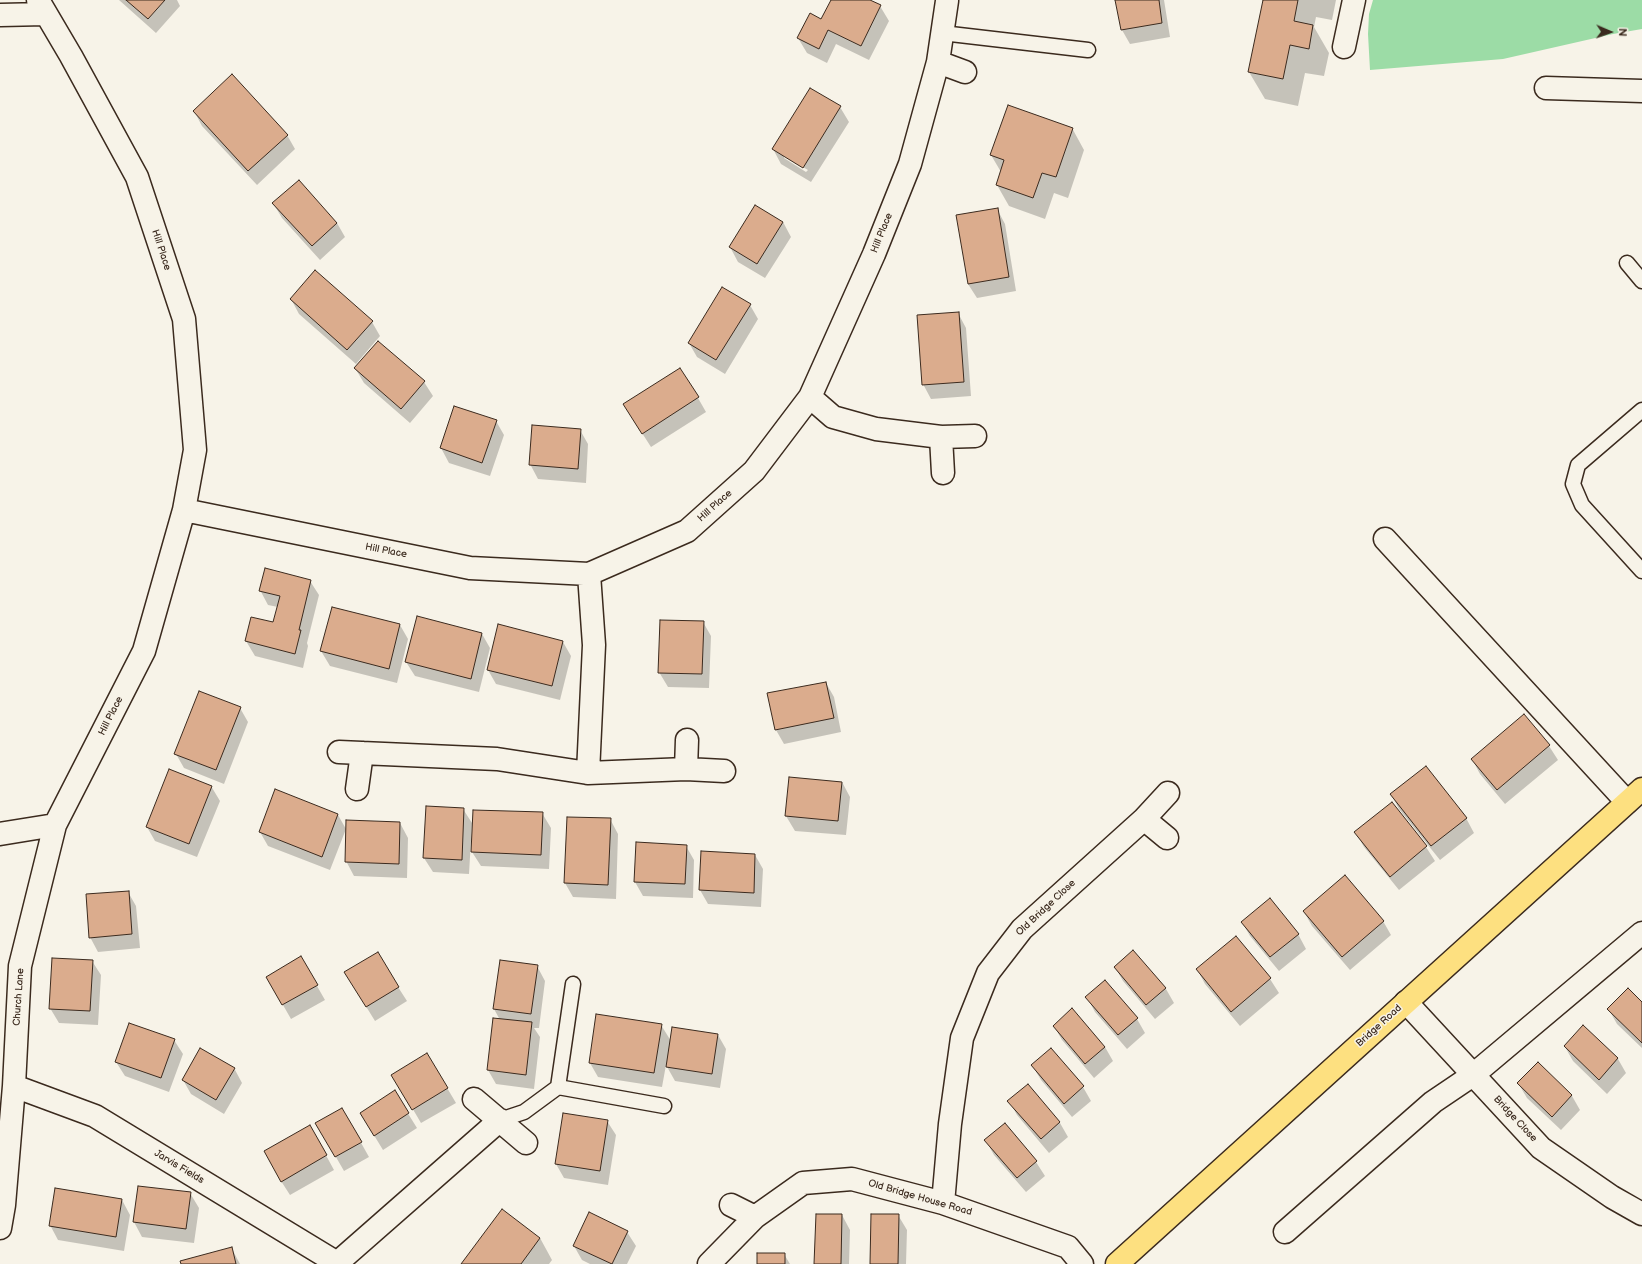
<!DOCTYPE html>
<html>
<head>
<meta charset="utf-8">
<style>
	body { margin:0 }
	#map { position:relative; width:1642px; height:1264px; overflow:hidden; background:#f7f3e8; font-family:"Balsamiq Sans",sans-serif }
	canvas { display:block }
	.north { position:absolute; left:1590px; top:12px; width:40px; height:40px; -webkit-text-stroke:3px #f7f3e8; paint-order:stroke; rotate:92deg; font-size:11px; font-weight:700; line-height:16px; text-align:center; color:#3b2a1e }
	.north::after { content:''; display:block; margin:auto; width:14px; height:18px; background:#3b2a1e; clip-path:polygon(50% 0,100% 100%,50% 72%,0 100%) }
</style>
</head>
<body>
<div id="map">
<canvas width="1642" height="1264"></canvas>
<div class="north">N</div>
</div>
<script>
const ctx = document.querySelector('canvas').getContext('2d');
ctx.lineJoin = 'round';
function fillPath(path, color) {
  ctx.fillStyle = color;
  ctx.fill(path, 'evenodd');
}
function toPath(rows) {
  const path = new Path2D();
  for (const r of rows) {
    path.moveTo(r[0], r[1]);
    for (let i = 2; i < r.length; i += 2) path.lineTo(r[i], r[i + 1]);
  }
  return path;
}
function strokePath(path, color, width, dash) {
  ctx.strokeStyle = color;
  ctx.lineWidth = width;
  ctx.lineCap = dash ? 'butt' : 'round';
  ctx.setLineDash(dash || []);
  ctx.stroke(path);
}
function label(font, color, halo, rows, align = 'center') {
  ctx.font = font + ' "Balsamiq Sans",sans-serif';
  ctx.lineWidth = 3;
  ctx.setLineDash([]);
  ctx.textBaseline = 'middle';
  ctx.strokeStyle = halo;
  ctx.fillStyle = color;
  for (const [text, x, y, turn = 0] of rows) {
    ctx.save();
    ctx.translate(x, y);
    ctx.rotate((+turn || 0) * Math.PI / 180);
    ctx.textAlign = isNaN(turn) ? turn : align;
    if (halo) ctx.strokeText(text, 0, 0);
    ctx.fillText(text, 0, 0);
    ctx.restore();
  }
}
fillPath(toPath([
	[1373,0,1642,0,1642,29,1613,34,1503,59,1370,70,1368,34,1369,14]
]), '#9cdca6');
fillPath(toPath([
	[119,0,177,0,180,6,156,33],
	[832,0,868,0,880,6,889,21,869,60,836,44,827,63,807,53,798,38,822,20],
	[1116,0,1164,0,1170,37,1130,44,1122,30],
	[1264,0,1336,0,1332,20,1316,17,1314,27,1329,53,1324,76,1305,73,1298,106,1265,99,1249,72],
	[840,107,849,122,811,182,781,164,773,149],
	[784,156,808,170,806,172,784,158],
	[194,111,287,135,295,149,257,185,202,126],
	[1072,128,1084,150,1068,198,1054,193,1045,219,1009,206,997,185,1001,172,991,155],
	[273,203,337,223,345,237,320,260,282,218],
	[997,209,1005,224,1016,291,977,298,968,284],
	[783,222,791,237,765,278,738,262,730,247],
	[291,299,372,322,380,336,356,364,299,314],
	[750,305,758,319,725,374,697,357,689,343],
	[958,313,966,328,971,396,931,399,923,384],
	[378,342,424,382,433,396,410,423,364,383,355,368],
	[698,398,706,412,651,447,633,419],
	[496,421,504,435,490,476,449,463,441,448],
	[580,430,588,444,586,483,538,479,530,464],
	[310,581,319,595,307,643,308,646,303,668,255,656,246,641,274,623,278,607,268,605,260,590],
	[703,622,711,636,709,688,668,687,659,672],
	[400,625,408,639,397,683,330,666,321,651],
	[482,634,490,648,479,692,415,676,406,662],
	[563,642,571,656,560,700,496,684,488,670],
	[826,683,834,697,841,732,784,744,776,730,769,694],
	[240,708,248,722,224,784,184,768,176,754],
	[1524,716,1549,746,1558,760,1505,804,1480,774,1472,759],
	[790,778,842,782,850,797,846,835,795,831,786,816],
	[211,786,220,801,197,857,155,841,147,827],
	[276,790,338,815,346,829,330,870,268,846,260,832],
	[1391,794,1466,818,1474,833,1440,860,1399,809],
	[1391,803,1426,847,1435,861,1399,890,1364,847,1356,833],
	[463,809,472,823,469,874,433,872,424,858],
	[542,813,551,828,549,869,481,866,472,852],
	[610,819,618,834,616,899,573,897,565,883],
	[400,823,408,838,407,878,354,876,346,861],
	[637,844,686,846,694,860,693,898,643,896,635,882],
	[702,852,755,855,763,869,761,907,708,904,700,890],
	[128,892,136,906,140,948,98,952,90,937],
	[1304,912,1383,921,1391,935,1350,970,1312,926],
	[1242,922,1298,934,1306,949,1279,971,1250,936],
	[1236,937,1270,979,1279,993,1240,1026,1205,984,1197,969],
	[1133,951,1166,989,1174,1003,1155,1019,1123,981,1115,967],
	[301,958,325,1000,291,1019,267,977],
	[92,961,101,975,98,1025,59,1023,50,1008],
	[500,961,537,966,545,981,539,1028,534,1028,540,1037,534,1089,496,1084,488,1070,500,1020,494,1009],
	[354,987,398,987,407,1001,375,1021],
	[1087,997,1137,1019,1145,1033,1127,1049,1095,1012],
	[1642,1003,1642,1048,1617,1024,1609,1010],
	[661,1025,671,1041,718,1035,726,1049,720,1088,675,1081,666,1065,662,1087,598,1077,590,1063],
	[1054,1026,1105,1047,1113,1061,1094,1078,1062,1040],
	[1584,1026,1618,1059,1626,1073,1607,1094,1573,1061,1565,1047],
	[174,1040,183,1054,169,1092,125,1076,116,1062],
	[427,1054,456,1103,421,1123,401,1089],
	[1538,1063,1572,1096,1580,1110,1561,1130,1527,1098,1518,1083],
	[1032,1065,1083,1087,1091,1101,1072,1117,1041,1080],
	[234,1068,242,1083,224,1114,191,1094,183,1080],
	[1028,1085,1060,1123,1068,1137,1049,1153,1017,1115,1009,1101],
	[394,1091,417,1128,383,1150,369,1127],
	[342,1109,369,1157,344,1171,317,1124],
	[607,1121,616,1135,608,1185,564,1178,556,1164],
	[1004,1124,1036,1162,1045,1176,1026,1192,994,1155,986,1141],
	[310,1126,334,1170,290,1195,281,1181],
	[138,1187,190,1193,199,1208,194,1243,142,1237,134,1222],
	[122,1200,130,1215,124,1251,58,1240,50,1225],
	[842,1215,850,1230,849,1264,815,1264],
	[898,1215,907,1230,906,1264,871,1264],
	[627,1232,636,1246,627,1264,590,1264,582,1260,574,1246],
	[540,1238,552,1260,549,1264,462,1264],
	[232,1249,240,1264,182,1264],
	[784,1254,790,1264,758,1264]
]), '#0003');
const building = toPath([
	[126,0,165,0,148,19,126,0],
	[831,0,870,0,881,5,861,46,828,30,819,49,797,38,810,13,821,19,831,0],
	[1115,0,1159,0,1162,23,1121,30,1115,0],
	[1263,0,1298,0,1294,21,1313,25,1309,49,1290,45,1283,79,1248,72,1263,0],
	[232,74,288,135,248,171,193,111,232,74],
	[810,88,841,106,803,168,772,149,810,88],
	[1008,105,1073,128,1056,177,1042,173,1033,198,996,185,1004,160,990,155,1008,105],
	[299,180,337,223,312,246,272,203,299,180],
	[755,205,783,222,757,264,729,247,755,205],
	[998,208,1009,277,968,284,956,215,998,208],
	[315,270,373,321,347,350,290,299,315,270],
	[722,287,751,304,716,360,688,343,722,287],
	[959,312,964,382,922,385,917,315,959,312],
	[378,341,425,381,401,409,354,368,378,341],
	[680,368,699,397,642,434,623,404,680,368],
	[454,406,497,420,482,463,440,448,454,406],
	[532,425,581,429,578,469,529,465,532,425],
	[265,568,311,580,299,630,301,630,295,654,245,641,251,617,273,622,280,596,259,591,265,568],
	[332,607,400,624,389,669,320,651,332,607],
	[417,616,482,633,471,679,405,662,417,616],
	[660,620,704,621,702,674,658,673,660,620],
	[498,624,563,641,552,686,487,670,498,624],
	[826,682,834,718,775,730,767,693,826,682],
	[199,691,241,707,216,770,174,754,199,691],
	[1524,714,1550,745,1497,790,1471,759,1524,714],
	[1426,766,1467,818,1431,846,1390,794,1426,766],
	[169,769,212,786,189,844,146,827,169,769],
	[789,777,842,782,838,821,785,816,789,777],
	[275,789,338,814,322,857,259,832,275,789],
	[1392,802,1427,846,1390,877,1354,832,1392,802],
	[426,806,464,808,462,860,423,858,426,806],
	[473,810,543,812,541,855,471,852,473,810],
	[567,817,611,818,608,885,564,883,567,817],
	[346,820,400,822,399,864,345,862,346,820],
	[636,842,687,845,685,884,634,882,636,842],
	[701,851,755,854,754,893,699,890,701,851],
	[1345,875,1384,921,1342,957,1303,911,1345,875],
	[129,891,132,934,89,938,86,894,129,891],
	[1270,898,1299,934,1270,957,1241,922,1270,898],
	[1236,936,1271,978,1231,1012,1196,969,1236,936],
	[1133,950,1166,988,1146,1005,1114,967,1133,950],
	[378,952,399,987,366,1007,344,972,378,952],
	[301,956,318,985,282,1005,266,977,301,956],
	[52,958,93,960,90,1011,49,1009,52,958],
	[500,960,538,965,531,1014,493,1009,500,960],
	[1105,980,1138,1018,1118,1035,1085,997,1105,980],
	[1628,988,1642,1002,1642,1043,1607,1009,1628,988],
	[1072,1008,1105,1047,1085,1064,1053,1026,1072,1008],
	[596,1014,662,1024,654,1073,589,1063,596,1014],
	[493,1018,532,1022,526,1075,487,1070,493,1018],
	[129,1023,175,1039,161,1078,115,1062,129,1023],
	[1583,1025,1618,1058,1599,1080,1564,1046,1583,1025],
	[672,1027,718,1034,712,1074,666,1067,672,1027],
	[200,1048,235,1068,216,1100,182,1080,200,1048],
	[1051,1048,1084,1086,1064,1104,1031,1065,1051,1048],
	[427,1053,448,1088,412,1110,391,1075,427,1053],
	[1538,1062,1572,1095,1552,1117,1517,1083,1538,1062],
	[1028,1084,1060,1122,1041,1139,1007,1101,1028,1084],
	[395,1090,409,1113,374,1136,360,1113,395,1090],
	[342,1108,362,1142,335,1157,315,1123,342,1108],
	[563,1113,608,1120,600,1171,555,1164,563,1113],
	[1005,1123,1037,1161,1017,1178,984,1140,1005,1123],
	[310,1125,327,1155,281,1182,264,1151,310,1125],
	[138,1186,191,1192,186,1229,133,1222,138,1186],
	[55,1188,122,1199,116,1237,49,1226,55,1188],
	[502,1209,540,1238,521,1264,461,1264,502,1209],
	[589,1212,628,1231,612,1264,573,1246,589,1212],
	[816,1214,842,1214,841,1264,814,1264,816,1214],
	[871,1214,899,1214,898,1264,870,1264,871,1214],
	[232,1247,236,1264,181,1264,180,1261,232,1247],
	[757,1253,785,1253,785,1264,757,1264,757,1253]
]);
fillPath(building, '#dbac8d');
strokePath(building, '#3b2a1e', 1);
const service = toPath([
	[942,33,1088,50],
	[1627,263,1642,281],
	[1642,410,1578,465,1573,484,1582,505,1642,571],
	[558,1087,664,1106],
	[500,1120,524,1112,558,1087,573,984]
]);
const minor = toPath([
	[0,15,45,14],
	[1344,47,1354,0],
	[938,62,965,72],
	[1546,88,1642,91],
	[810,397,833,417,876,429,941,437,975,436],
	[941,437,943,473],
	[184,510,470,568,589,574,687,531,754,471,810,397,874,254,910,164,938,62,947,1],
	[1385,539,1627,802],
	[339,752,497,759,588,773,686,769,724,771],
	[686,769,687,740],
	[588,773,594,645,589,574],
	[357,789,362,753],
	[1144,819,1167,838],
	[0,834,55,825],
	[1406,1002,1541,1148,1612,1197,1642,1214],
	[14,1086,95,1116,337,1263],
	[474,1099,526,1143],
	[943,1203,950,1124,962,1038,988,973,1022,929,1144,819,1168,793],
	[731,1205,755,1217],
	[0,1228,4,1205,14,1086,20,966,55,825,144,651,184,510,195,450,184,319,137,177,71,56,38,0],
	[1285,1232,1433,1102,1473,1075,1642,933],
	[336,1264,500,1120],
	[709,1264,755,1217,803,1183,852,1179,943,1203,1068,1247,1082,1264]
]);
const primary = toPath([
	[1117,1264,1642,789]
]);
strokePath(service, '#3b2a1e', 17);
strokePath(minor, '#3b2a1e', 25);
strokePath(primary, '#3b2a1e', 25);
strokePath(service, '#f7f3e8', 14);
strokePath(minor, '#f7f3e8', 22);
strokePath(primary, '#fde080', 22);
label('10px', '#3b2a1e', '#f7f3e8', [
	["Hill Place",882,233,-68],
	["Hill Place",161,250,72],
	["Hill Place",715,506,-42],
	["Hill Place",386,551,11],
	["Hill Place",111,716,-63],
	["Old Bridge Close",1046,908,-43],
	["Church Lane",19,997,-86],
	["Bridge Road",1379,1026,-42],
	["Bridge Close",1515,1119,47],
	["Jarvis Fields",179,1167,31],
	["Old Bridge House Road",920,1198,16]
]);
</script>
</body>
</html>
